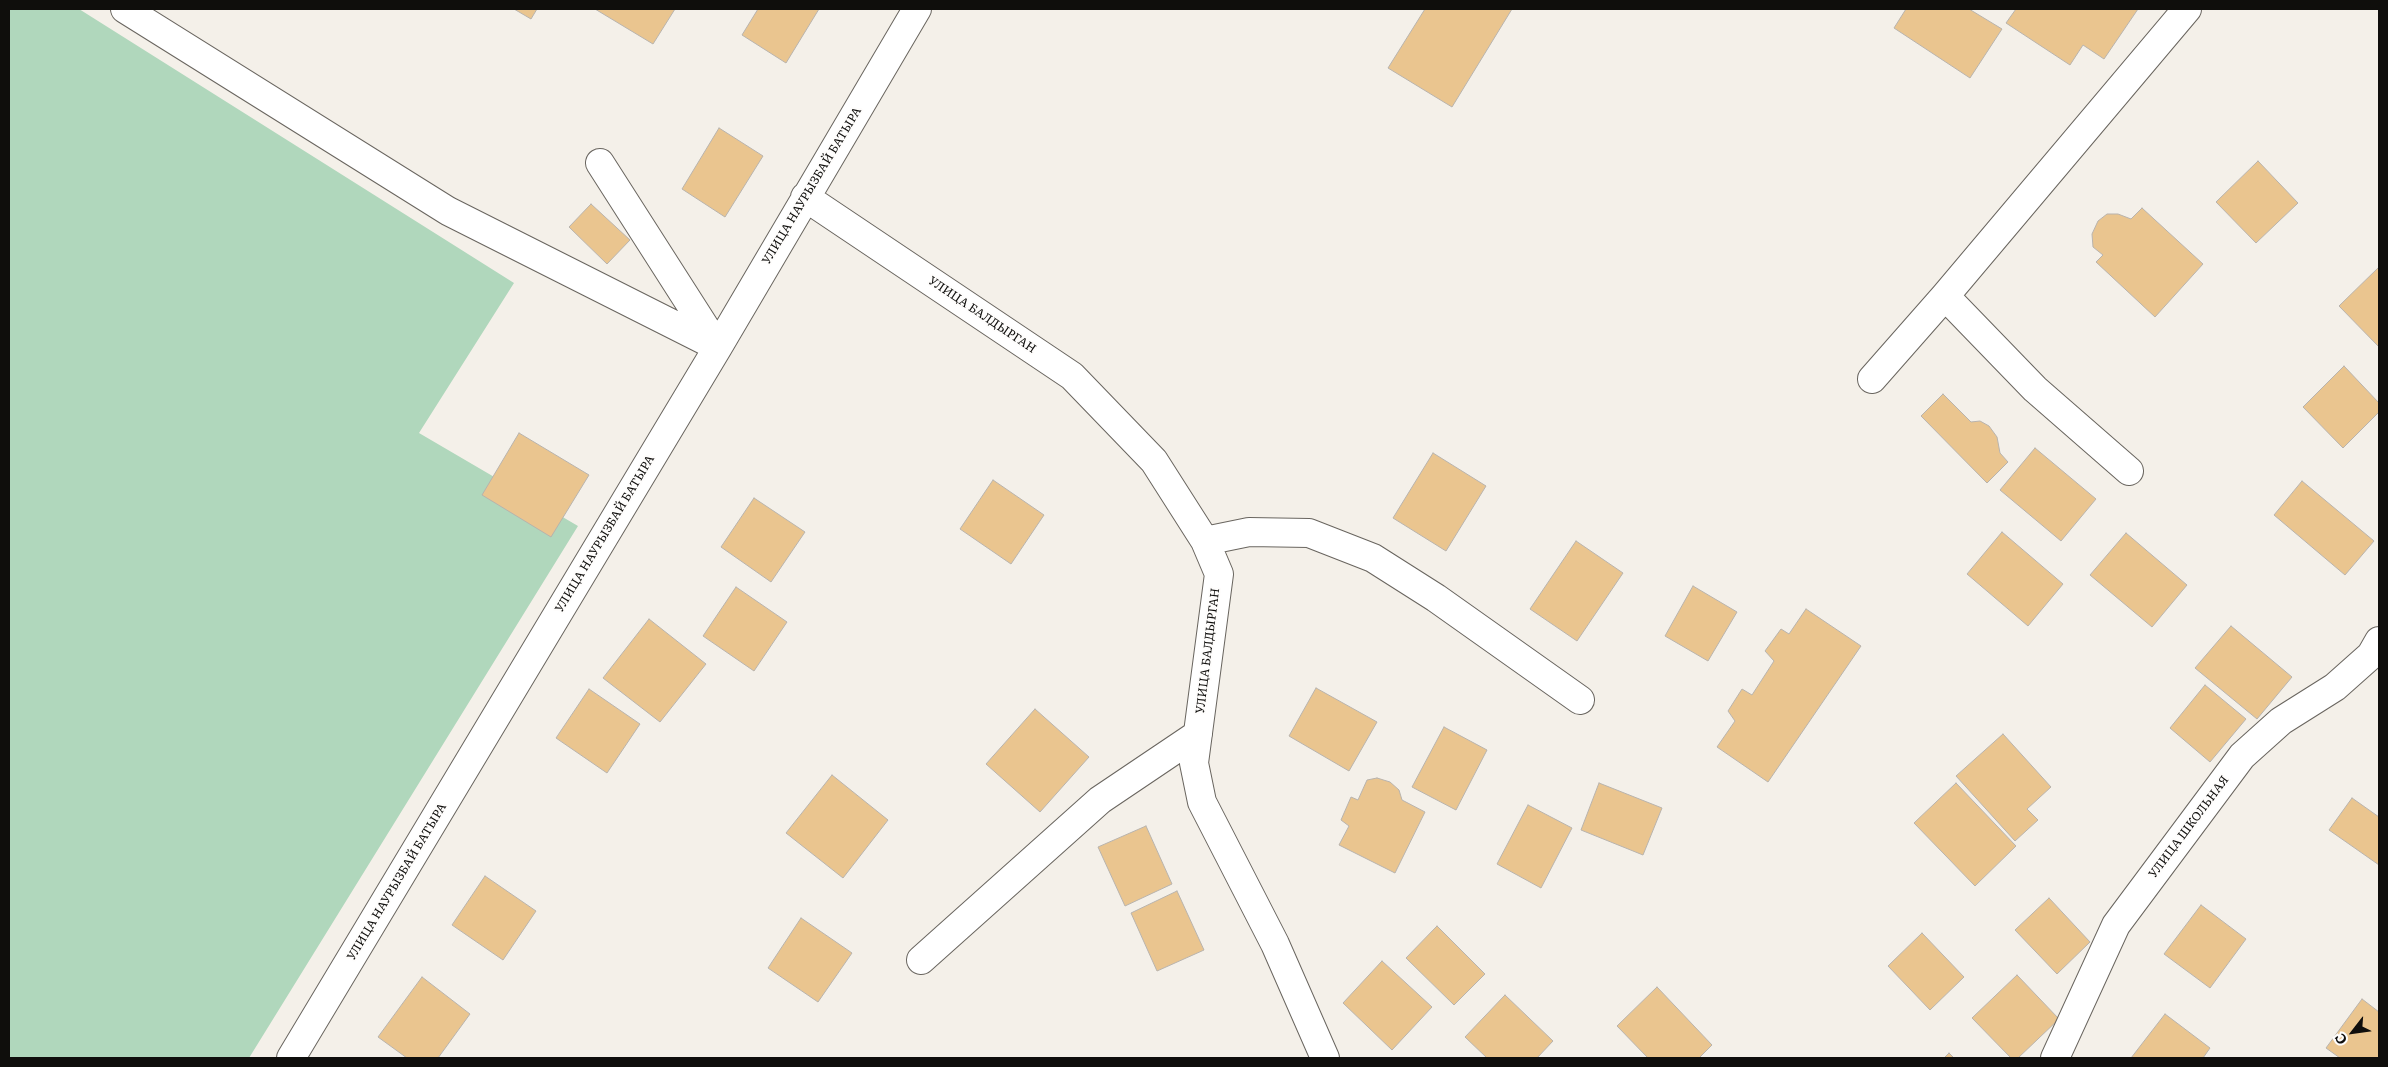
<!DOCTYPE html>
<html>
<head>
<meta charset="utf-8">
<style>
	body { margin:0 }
	#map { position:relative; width:2388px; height:1067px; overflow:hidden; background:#f4f0e9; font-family:Literata,serif }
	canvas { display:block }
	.frame { position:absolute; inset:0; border:10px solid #0f0e0c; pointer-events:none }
	.north { position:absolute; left:2328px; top:1007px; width:50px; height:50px; -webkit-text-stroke:4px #fefdfc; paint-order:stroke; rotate:240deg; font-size:14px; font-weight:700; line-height:20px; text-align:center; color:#0f0e0c }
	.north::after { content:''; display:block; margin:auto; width:18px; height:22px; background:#0f0e0c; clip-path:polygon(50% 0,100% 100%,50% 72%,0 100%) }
</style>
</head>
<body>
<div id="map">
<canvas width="2388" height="1067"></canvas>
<div class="frame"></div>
<div class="north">С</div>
</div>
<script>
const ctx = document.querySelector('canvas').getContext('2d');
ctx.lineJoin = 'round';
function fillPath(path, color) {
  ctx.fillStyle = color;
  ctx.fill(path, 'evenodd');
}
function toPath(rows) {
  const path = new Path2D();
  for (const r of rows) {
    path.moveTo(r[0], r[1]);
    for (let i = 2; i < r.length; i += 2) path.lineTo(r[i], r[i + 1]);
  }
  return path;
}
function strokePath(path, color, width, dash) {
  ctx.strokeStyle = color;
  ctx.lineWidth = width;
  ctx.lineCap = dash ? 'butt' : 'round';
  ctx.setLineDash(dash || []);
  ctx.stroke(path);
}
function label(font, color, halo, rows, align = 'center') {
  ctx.font = font + ' Literata,serif';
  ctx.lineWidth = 4;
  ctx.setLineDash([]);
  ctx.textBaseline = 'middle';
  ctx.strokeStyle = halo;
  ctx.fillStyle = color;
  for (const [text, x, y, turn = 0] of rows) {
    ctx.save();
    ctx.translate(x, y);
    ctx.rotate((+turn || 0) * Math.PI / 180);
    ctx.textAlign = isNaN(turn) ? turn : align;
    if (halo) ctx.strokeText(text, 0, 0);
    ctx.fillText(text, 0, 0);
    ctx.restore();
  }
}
fillPath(toPath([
	[9,9,79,9,514,283,419,433,578,526,249,1058,9,1058]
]), '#b0d7bc');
const building = toPath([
	[514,9,537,9,531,19,514,9],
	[595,9,675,9,653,44,595,9],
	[758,9,819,9,786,63,742,35,758,9],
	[1425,9,1512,9,1452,107,1388,68,1425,9],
	[1906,9,1969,9,2002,29,1970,78,1894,28,1906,9],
	[2016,9,2138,9,2104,59,2083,45,2070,65,2006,23,2016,9],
	[719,128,763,156,725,217,682,189,719,128],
	[2258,161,2298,203,2256,243,2216,202,2258,161],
	[591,204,630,240,607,264,569,227,591,204],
	[2142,208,2203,264,2155,317,2096,262,2103,255,2093,247,2092,234,2098,221,2107,214,2118,214,2131,219,2142,208],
	[2379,267,2379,347,2339,306,2379,267],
	[2344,366,2379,403,2379,412,2343,448,2303,407,2344,366],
	[1943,394,1971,422,1980,421,1989,426,1997,437,2000,453,2008,462,1987,483,1921,416,1943,394],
	[519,433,589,475,551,537,482,495,519,433],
	[2035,448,2096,499,2061,541,2000,490,2035,448],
	[1433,453,1486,486,1446,551,1393,518,1433,453],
	[993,480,1044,515,1011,564,960,529,993,480],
	[2302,481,2374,541,2345,575,2274,515,2302,481],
	[754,498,805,532,771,582,721,547,754,498],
	[2002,532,2063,584,2028,626,1967,574,2002,532],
	[2126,533,2187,585,2152,627,2090,575,2126,533],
	[1576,541,1623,573,1577,641,1530,609,1576,541],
	[1693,586,1737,612,1708,661,1665,636,1693,586],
	[736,587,787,622,754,671,703,636,736,587],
	[1806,609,1861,646,1768,782,1717,747,1735,721,1728,711,1742,689,1752,695,1774,661,1765,651,1781,629,1789,634,1806,609],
	[649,619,706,664,660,722,603,678,649,619],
	[2231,626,2292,677,2257,719,2195,668,2231,626],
	[2205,685,2246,719,2210,762,2170,728,2205,685],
	[1316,688,1377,722,1349,771,1289,736,1316,688],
	[589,689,640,724,607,773,556,738,589,689],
	[1035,709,1089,757,1040,812,986,764,1035,709],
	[1444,727,1487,750,1456,810,1412,787,1444,727],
	[2003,734,2051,787,2027,809,2038,820,2015,841,1956,776,2003,734],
	[832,775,888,820,843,878,786,833,832,775],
	[1377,778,1390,782,1399,790,1402,800,1425,812,1395,873,1339,845,1349,826,1341,820,1351,797,1358,800,1367,780,1377,778],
	[1599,783,1662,808,1643,855,1581,830,1599,783],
	[1956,783,2016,846,1975,886,1914,823,1956,783],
	[2352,798,2379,817,2379,865,2329,830,2352,798],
	[1528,805,1572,828,1541,888,1497,864,1528,805],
	[1146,826,1172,884,1125,906,1098,847,1146,826],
	[485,876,536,911,503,960,452,925,485,876],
	[1177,891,1204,950,1157,971,1131,913,1177,891],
	[2049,898,2090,942,2057,974,2015,930,2049,898],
	[2201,905,2246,939,2210,988,2164,954,2201,905],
	[801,918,852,953,818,1002,768,968,801,918],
	[1437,926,1485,974,1454,1005,1406,958,1437,926],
	[1922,933,1964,977,1930,1010,1888,966,1922,933],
	[1382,961,1432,1007,1392,1050,1343,1003,1382,961],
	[2017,975,2059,1019,2018,1058,2011,1058,1972,1018,2017,975],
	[422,977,470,1014,438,1058,407,1058,378,1037,422,977],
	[1657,987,1712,1045,1699,1058,1648,1058,1617,1026,1657,987],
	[1505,995,1553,1041,1537,1058,1487,1058,1465,1037,1505,995],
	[2362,999,2379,1012,2379,1058,2340,1058,2326,1048,2362,999],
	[2165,1014,2210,1048,2203,1058,2131,1058,2165,1014],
	[1949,1053,1954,1058,1944,1058,1949,1053]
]);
fillPath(building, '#eac58f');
strokePath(building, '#b8b3ad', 1);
const street = toPath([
	[125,9,448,211,718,347],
	[600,163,717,346],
	[805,197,1072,376,1154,461,1205,541,1219,574,1194,763,1202,802,1275,944,1325,1058],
	[1945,296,2035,389,2129,471],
	[1872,379,1945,296,2187,9],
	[1205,541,1249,532,1309,533,1373,558,1436,598,1580,700],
	[921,960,1100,800,1198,734],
	[291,1058,718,347,917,9],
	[2055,1058,2116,925,2242,756,2281,721,2335,687,2371,655,2379,641]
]);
strokePath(street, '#69655f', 30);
strokePath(street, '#fff', 28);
label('12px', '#0f0e0c', '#fefdfc', [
	["УЛИЦА НАУРЫЗБАЙ БАТЫРА",812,186,-59],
	["УЛИЦА БАЛДЫРГАН",982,315,34],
	["УЛИЦА НАУРЫЗБАЙ БАТЫРА",605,534,-59],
	["УЛИЦА БАЛДЫРГАН",1208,651,-83],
	["УЛИЦА ШКОЛЬНАЯ",2189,827,-53],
	["УЛИЦА НАУРЫЗБАЙ БАТЫРА",397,882,-59]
]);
</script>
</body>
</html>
